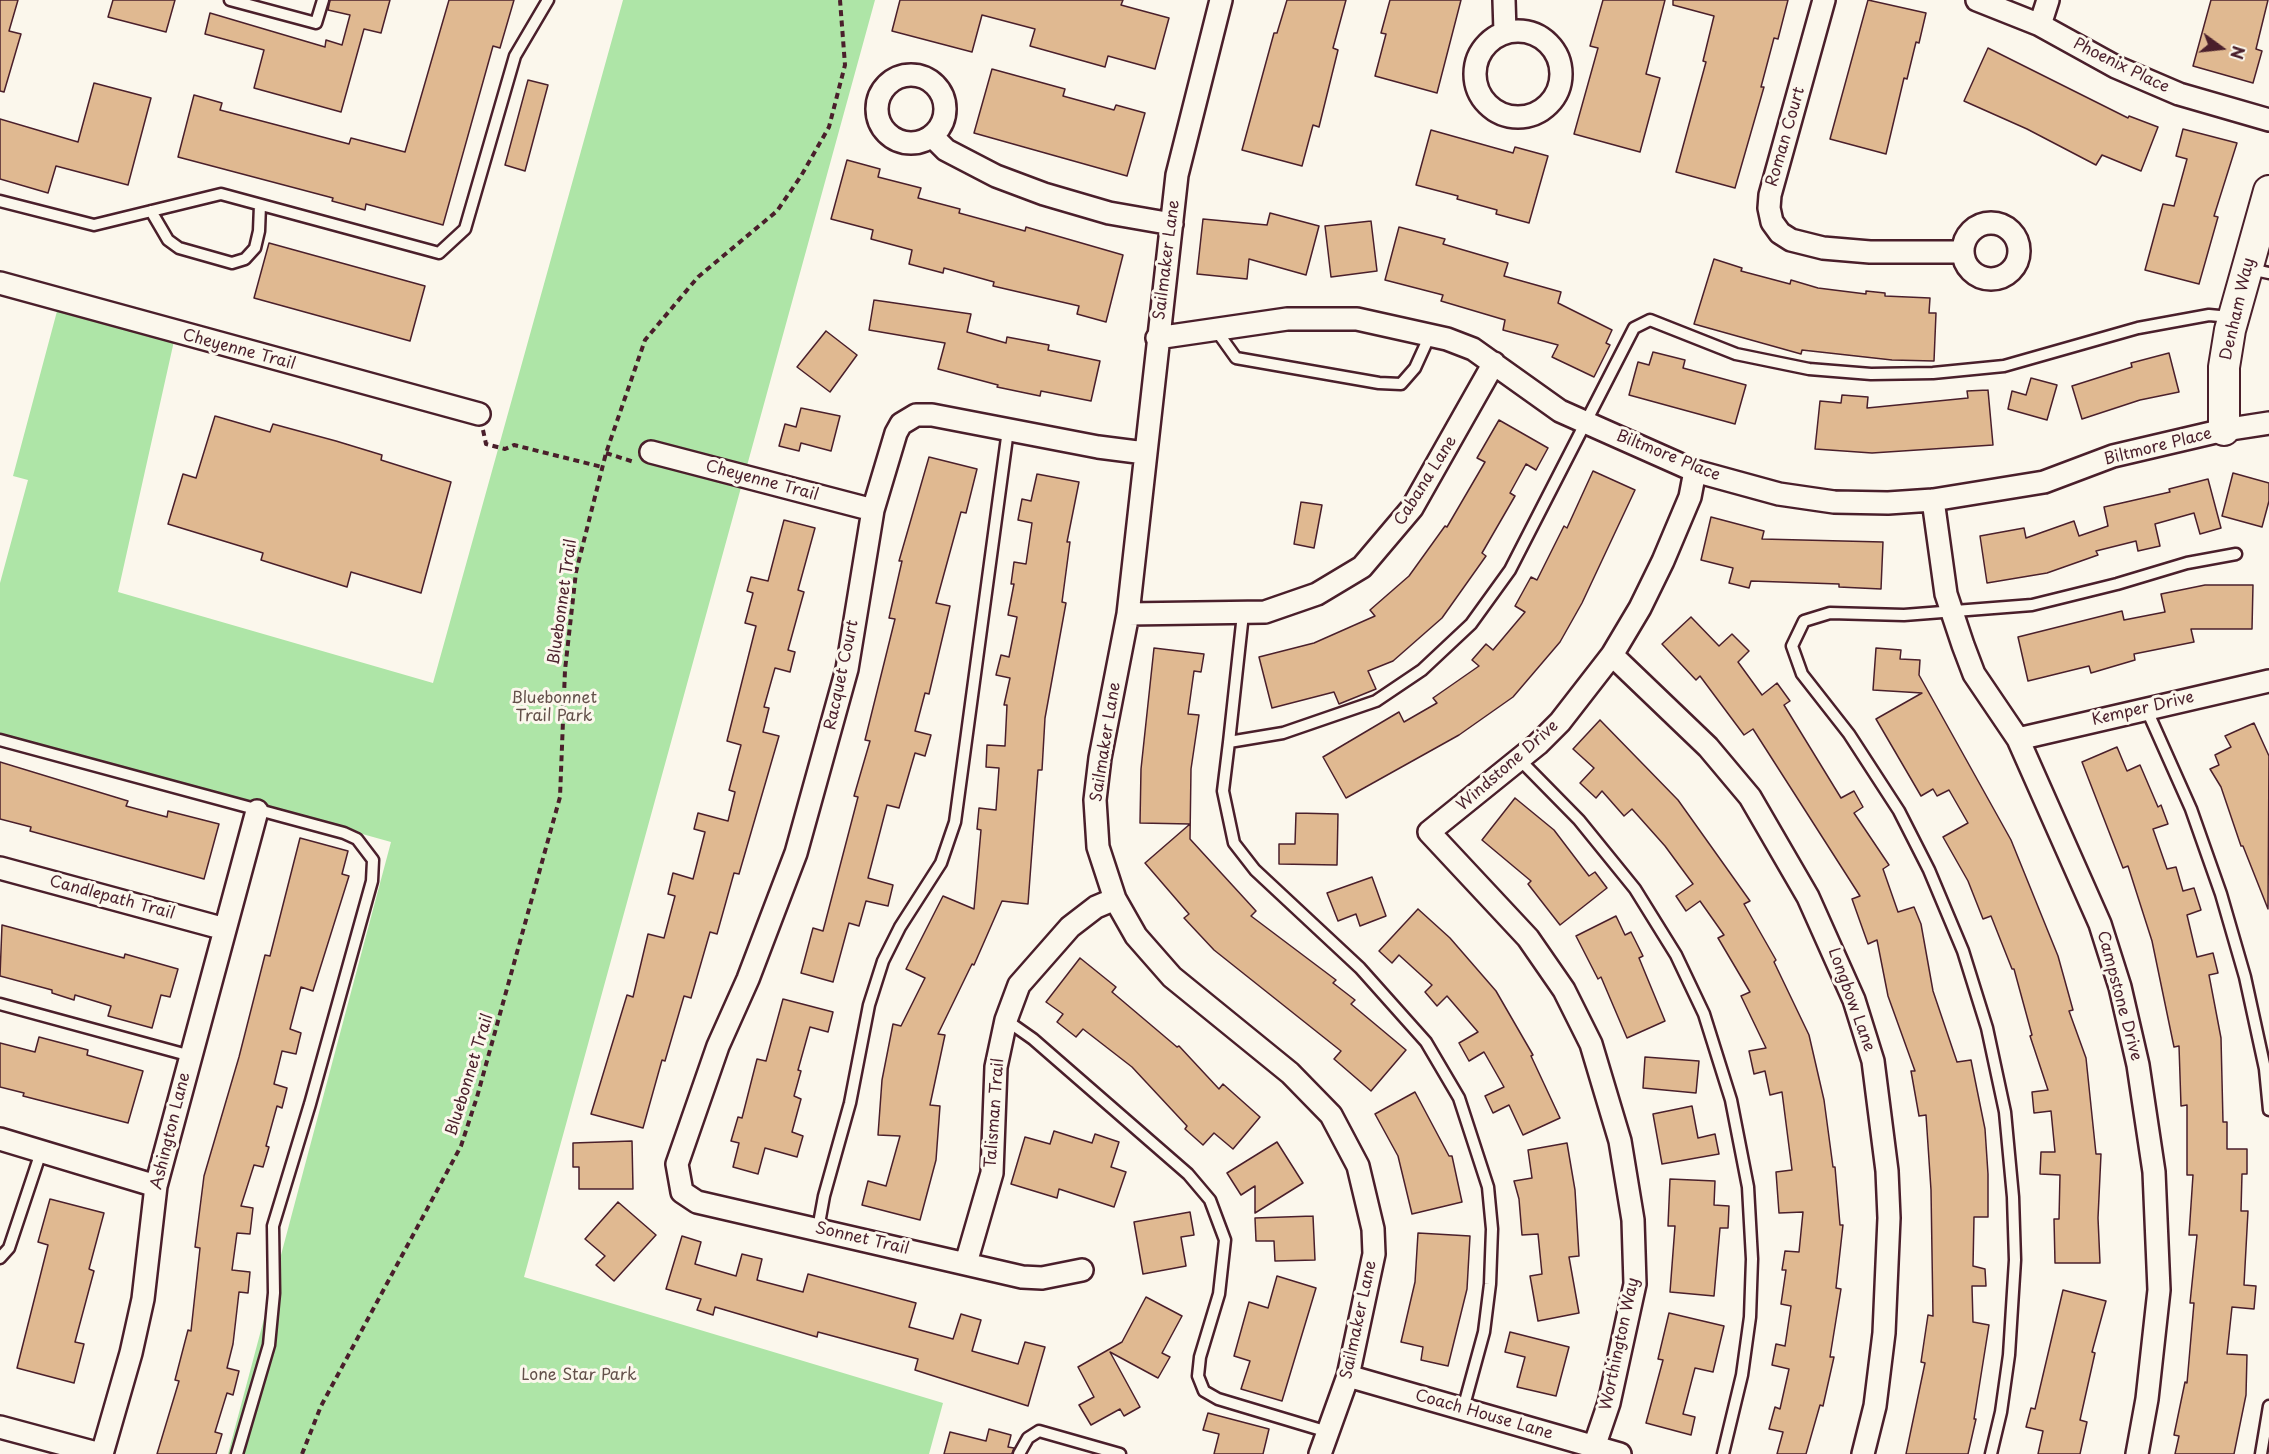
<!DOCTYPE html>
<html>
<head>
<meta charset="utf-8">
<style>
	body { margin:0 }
	#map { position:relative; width:2269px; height:1454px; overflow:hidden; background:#fbf7ec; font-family:"Playpen Sans",sans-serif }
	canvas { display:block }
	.north { position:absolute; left:2191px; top:18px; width:60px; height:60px; -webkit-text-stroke:4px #fbf7ec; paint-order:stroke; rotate:105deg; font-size:16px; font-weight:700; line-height:24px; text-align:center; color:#4a1f2b }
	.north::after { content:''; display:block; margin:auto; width:21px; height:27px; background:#4a1f2b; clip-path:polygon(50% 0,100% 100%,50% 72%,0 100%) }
</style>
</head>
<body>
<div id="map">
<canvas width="2269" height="1454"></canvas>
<div class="north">N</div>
</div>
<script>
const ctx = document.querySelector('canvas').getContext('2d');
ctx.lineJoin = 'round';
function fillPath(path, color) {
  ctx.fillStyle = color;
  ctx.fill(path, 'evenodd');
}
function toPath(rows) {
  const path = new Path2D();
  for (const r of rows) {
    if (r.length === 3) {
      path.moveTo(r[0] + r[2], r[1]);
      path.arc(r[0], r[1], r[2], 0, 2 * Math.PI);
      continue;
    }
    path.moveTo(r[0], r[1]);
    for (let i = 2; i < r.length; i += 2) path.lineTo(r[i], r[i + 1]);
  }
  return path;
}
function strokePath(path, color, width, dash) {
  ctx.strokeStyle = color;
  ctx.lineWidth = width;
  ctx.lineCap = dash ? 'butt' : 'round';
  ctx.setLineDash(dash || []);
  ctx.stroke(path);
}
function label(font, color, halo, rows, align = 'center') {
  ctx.font = font + ' "Playpen Sans",sans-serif';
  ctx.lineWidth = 6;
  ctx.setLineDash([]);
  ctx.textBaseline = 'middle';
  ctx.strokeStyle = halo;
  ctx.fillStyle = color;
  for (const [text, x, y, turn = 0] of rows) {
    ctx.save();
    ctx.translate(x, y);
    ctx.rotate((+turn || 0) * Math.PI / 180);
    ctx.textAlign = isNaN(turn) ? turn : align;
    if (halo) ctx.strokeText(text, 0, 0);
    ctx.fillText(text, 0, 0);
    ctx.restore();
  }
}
fillPath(toPath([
	[623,0,875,0,524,1277,943,1403,929,1454,228,1454,391,842,0,733,0,583,28,480,13,476,60,300,176,332,118,592,433,683]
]), '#aee5a7');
const building = toPath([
	[0,0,18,0,9,31,21,34,4,92,0,91,0,0],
	[113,0,175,0,166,32,108,17,113,0],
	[330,0,390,0,381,33,364,29,341,112,254,88,264,50,205,34,210,13,325,47,326,40,342,45,350,15,328,10,330,0],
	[449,0,514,0,500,48,493,46,443,225,366,204,365,210,332,201,333,198,178,157,194,95,222,103,220,110,349,144,351,138,405,152,449,0],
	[900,0,1123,0,1121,5,1169,18,1155,69,1108,56,1105,67,1030,46,1035,29,982,15,972,52,892,31,900,0],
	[1287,0,1346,0,1333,48,1338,50,1319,127,1313,125,1302,166,1242,150,1274,33,1277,33,1287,0],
	[1390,0,1461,0,1437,93,1375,76,1386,34,1381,33,1390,0],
	[1603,0,1665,0,1646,74,1660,78,1640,152,1574,134,1598,48,1590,46,1603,0],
	[1673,0,1788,0,1778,39,1774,38,1761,87,1764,87,1735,188,1676,172,1706,62,1703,61,1714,16,1673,5,1673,0],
	[1868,0,1926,13,1919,43,1916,42,1907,79,1904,78,1886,154,1830,139,1868,0],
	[2211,0,2268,0,2256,49,2262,51,2253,83,2193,66,2211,0],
	[1988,48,2128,118,2129,116,2158,127,2141,171,2102,155,2096,165,2027,129,1964,101,1988,48],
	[992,69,1065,89,1063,96,1114,110,1116,105,1145,113,1127,176,974,133,992,69],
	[528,80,548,85,525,171,505,165,528,80],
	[94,83,151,98,128,185,56,166,48,193,0,179,0,119,78,142,94,83],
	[2183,129,2237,143,2214,216,2218,217,2199,284,2145,270,2163,204,2174,206,2187,159,2176,156,2183,129],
	[1431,130,1513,153,1515,147,1548,156,1529,223,1496,214,1497,210,1457,199,1458,196,1416,185,1431,130],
	[847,160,880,169,878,177,921,188,918,198,960,209,959,213,1025,231,1026,227,1123,255,1106,322,1077,314,1079,306,993,286,994,282,944,268,943,273,909,264,912,250,871,239,873,230,831,219,847,160],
	[1270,213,1319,226,1306,275,1249,259,1247,279,1197,274,1203,219,1267,225,1270,213],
	[1371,221,1377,271,1331,277,1325,226,1371,221],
	[1399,227,1445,239,1443,244,1508,263,1504,276,1561,292,1558,303,1612,330,1606,343,1610,345,1594,377,1552,357,1558,345,1503,330,1505,320,1441,301,1443,295,1385,280,1399,227],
	[269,243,425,286,410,341,254,298,269,243],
	[1714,259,1742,268,1741,271,1790,284,1791,280,1818,288,1866,294,1866,291,1885,293,1885,296,1930,298,1929,313,1936,313,1934,361,1892,360,1802,350,1801,354,1694,324,1714,259],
	[874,300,971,314,967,332,1006,343,1007,337,1049,345,1048,350,1100,361,1091,401,1041,391,1040,396,997,387,998,385,938,369,945,343,869,330,874,300],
	[826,331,857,355,830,392,797,367,826,331],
	[1653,352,1685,360,1683,368,1746,385,1735,424,1629,395,1638,362,1649,365,1653,352],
	[2169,353,2179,392,2140,400,2082,419,2072,386,2132,367,2131,363,2169,353],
	[2031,378,2057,385,2047,420,2008,409,2012,391,2026,395,2031,378],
	[1988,390,1993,445,1872,453,1815,449,1820,401,1841,403,1842,395,1868,397,1867,408,1968,398,1967,391,1988,390],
	[801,408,840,416,831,451,801,443,799,451,779,446,785,424,796,427,801,408],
	[215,416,270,432,273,424,336,441,382,455,381,460,451,482,421,593,351,572,347,587,261,560,263,553,168,524,183,474,196,478,215,416],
	[1499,420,1548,448,1536,470,1526,464,1510,493,1515,496,1482,553,1486,556,1442,618,1393,661,1368,671,1376,689,1339,704,1334,692,1272,708,1259,657,1314,643,1375,616,1370,610,1409,576,1445,526,1447,527,1485,462,1477,458,1499,420],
	[929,457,977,469,966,513,961,512,936,603,950,606,929,694,925,693,915,731,931,735,925,756,915,753,899,808,887,805,868,878,893,885,888,906,866,901,859,926,849,923,833,982,801,973,813,928,823,931,858,797,854,796,870,741,865,740,895,619,889,618,902,561,899,561,929,457],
	[1593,471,1635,490,1582,603,1560,642,1513,697,1459,735,1346,798,1323,757,1399,712,1404,722,1437,703,1433,698,1479,666,1472,660,1486,644,1493,650,1525,612,1515,606,1531,577,1537,580,1564,526,1567,528,1593,471],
	[2233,473,2269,483,2269,501,2262,527,2222,516,2233,473],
	[1037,474,1079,482,1067,542,1070,542,1062,602,1066,603,1045,718,1042,770,1038,770,1028,904,1002,901,974,965,972,964,938,1034,945,1035,930,1105,940,1106,936,1160,920,1220,862,1205,868,1181,886,1186,900,1136,878,1135,882,1080,893,1024,901,1026,925,978,906,969,943,896,974,909,981,830,977,829,979,808,996,810,999,768,986,767,987,745,1005,746,1007,705,1004,705,1010,678,996,675,1001,655,1009,657,1017,617,1008,615,1014,584,1011,584,1014,562,1026,564,1032,523,1018,520,1022,499,1031,501,1037,474],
	[2208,479,2221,528,2200,534,2194,513,2155,524,2160,546,2138,551,2136,541,2096,551,2098,555,2047,573,1987,583,1980,536,2024,528,2026,538,2074,521,2079,536,2108,526,2104,507,2170,492,2169,489,2208,479],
	[1301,502,1322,505,1314,548,1294,544,1301,502],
	[1711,517,1764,531,1762,539,1883,542,1881,589,1839,587,1839,584,1751,581,1749,588,1729,583,1733,568,1701,560,1711,517],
	[784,520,815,528,798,590,804,592,788,650,795,652,790,672,775,668,764,707,769,708,763,732,779,736,739,874,734,873,717,934,710,932,691,998,684,996,665,1061,662,1060,643,1128,591,1114,627,995,633,997,648,934,664,938,675,896,668,894,673,873,693,879,705,832,694,829,698,813,728,821,735,792,729,790,741,745,727,741,756,626,745,623,753,593,747,591,751,577,768,581,784,520],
	[2205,585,2253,585,2252,629,2191,629,2194,642,2134,654,2135,660,2091,673,2089,666,2028,681,2018,637,2122,611,2124,620,2165,612,2161,594,2205,585],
	[1691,617,1719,646,1732,634,1749,651,1738,662,1762,695,1777,683,1790,701,1784,705,1841,798,1854,791,1863,807,1854,813,1889,865,1883,869,1898,912,1914,907,1921,924,1933,991,1957,1062,1971,1060,1985,1129,1988,1174,1988,1217,1974,1217,1973,1266,1985,1269,1986,1286,1972,1286,1973,1322,1989,1325,1974,1419,1976,1419,1968,1454,1906,1454,1925,1363,1921,1362,1928,1315,1933,1316,1931,1190,1926,1115,1919,1116,1911,1071,1915,1071,1888,996,1877,940,1868,944,1852,899,1860,896,1753,729,1744,735,1700,676,1696,680,1662,644,1691,617],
	[1154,648,1204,654,1201,672,1194,671,1188,714,1199,715,1191,769,1190,839,1256,911,1251,916,1336,980,1333,983,1355,1000,1351,1004,1406,1050,1371,1091,1334,1059,1341,1051,1214,950,1184,918,1189,914,1145,863,1190,824,1140,823,1141,769,1154,648],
	[1876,648,1901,650,1900,659,1920,660,1919,675,2011,840,2058,956,2073,1010,2069,1011,2086,1058,2096,1154,2101,1154,2098,1218,2100,1263,2055,1263,2054,1219,2059,1219,2060,1175,2040,1174,2041,1152,2055,1152,2051,1111,2034,1113,2032,1092,2048,1090,2030,1036,2032,1035,2014,969,2012,969,1991,916,1983,919,1968,881,1943,837,1968,823,1949,790,1937,796,1933,789,1921,796,1876,719,1922,693,1873,690,1876,648],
	[1600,720,1678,800,1750,901,1744,904,1776,960,1774,962,1809,1035,1824,1100,1833,1167,1835,1167,1840,1225,1843,1225,1836,1288,1841,1289,1830,1357,1834,1357,1823,1406,1820,1405,1806,1454,1777,1454,1783,1432,1769,1429,1775,1407,1780,1409,1789,1369,1772,1365,1776,1344,1785,1346,1791,1306,1781,1304,1786,1270,1782,1270,1785,1251,1799,1252,1803,1212,1779,1213,1776,1172,1792,1170,1782,1092,1770,1095,1765,1071,1754,1074,1749,1051,1766,1048,1741,996,1750,992,1718,938,1724,935,1700,901,1686,911,1676,896,1693,884,1665,846,1632,809,1624,816,1602,791,1596,798,1580,783,1594,768,1573,749,1600,720],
	[2254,723,2269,756,2268,909,2243,846,2241,846,2221,787,2210,769,2219,765,2215,755,2231,747,2225,736,2254,723],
	[2117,747,2127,771,2140,765,2158,807,2161,805,2168,824,2153,829,2167,869,2176,867,2183,891,2194,888,2201,910,2187,915,2197,957,2213,953,2218,973,2209,975,2221,1038,2223,1122,2227,1122,2227,1149,2247,1149,2247,1174,2242,1174,2241,1211,2248,1211,2244,1285,2256,1286,2254,1309,2232,1307,2227,1354,2247,1355,2246,1395,2234,1454,2175,1454,2179,1436,2174,1435,2185,1382,2187,1383,2194,1303,2190,1303,2197,1235,2189,1235,2193,1175,2187,1175,2187,1105,2181,1106,2179,1046,2174,1047,2152,941,2128,866,2123,868,2082,762,2117,747],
	[0,762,128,801,126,806,167,817,168,811,219,824,204,879,30,831,31,827,0,819,0,762],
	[1515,798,1554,830,1589,876,1595,872,1607,888,1560,925,1528,884,1531,881,1482,840,1515,798],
	[1296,813,1338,814,1337,865,1279,864,1279,844,1295,844,1296,813],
	[300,838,348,851,342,874,349,876,313,991,301,987,290,1029,301,1033,296,1054,282,1051,274,1084,287,1088,282,1108,277,1106,266,1146,269,1147,263,1167,254,1165,241,1206,253,1208,250,1234,237,1233,232,1270,250,1272,248,1293,239,1292,233,1344,227,1368,239,1371,233,1395,227,1393,215,1432,222,1434,216,1454,157,1454,179,1381,175,1380,188,1330,191,1331,200,1248,195,1247,204,1176,239,1057,265,955,270,956,300,838],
	[1372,877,1386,916,1360,926,1356,914,1338,921,1327,893,1372,877],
	[1418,909,1450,938,1496,991,1533,1055,1531,1056,1560,1118,1523,1135,1509,1105,1493,1113,1485,1096,1504,1087,1484,1052,1469,1061,1459,1043,1478,1032,1447,996,1437,1006,1425,992,1432,985,1399,955,1392,963,1379,951,1418,909],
	[1616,916,1625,935,1631,932,1643,956,1639,958,1665,1021,1627,1038,1601,977,1598,979,1576,936,1616,916],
	[2,925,124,958,125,954,178,969,170,997,161,995,152,1028,108,1016,111,1006,75,995,74,1000,52,993,52,990,0,976,2,925],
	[1080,958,1116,987,1112,992,1177,1047,1179,1046,1219,1089,1223,1084,1260,1117,1233,1149,1214,1133,1203,1145,1185,1129,1187,1126,1132,1067,1083,1029,1076,1037,1057,1022,1063,1014,1046,1002,1080,958],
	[783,999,833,1012,828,1032,810,1027,798,1070,801,1071,794,1096,801,1099,792,1132,803,1136,797,1157,765,1148,758,1174,733,1167,739,1143,731,1141,738,1117,742,1118,757,1059,766,1061,783,999],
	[39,1037,88,1050,87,1055,143,1071,128,1123,23,1096,24,1093,0,1087,0,1043,35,1052,39,1037],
	[1645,1057,1699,1061,1696,1093,1643,1088,1645,1057],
	[1415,1092,1449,1156,1452,1156,1462,1202,1412,1214,1398,1156,1375,1114,1415,1092],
	[1692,1106,1698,1138,1715,1134,1719,1154,1662,1164,1653,1114,1692,1106],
	[1054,1131,1092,1143,1095,1134,1119,1142,1111,1167,1126,1172,1114,1207,1059,1189,1057,1198,1011,1184,1025,1137,1050,1144,1054,1131],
	[632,1141,633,1189,579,1189,579,1167,573,1167,573,1143,632,1141],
	[1277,1142,1303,1183,1255,1213,1255,1186,1241,1195,1227,1173,1277,1142],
	[1567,1143,1575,1190,1579,1256,1569,1257,1579,1313,1538,1321,1530,1276,1542,1274,1538,1234,1522,1235,1519,1199,1514,1181,1532,1178,1528,1150,1567,1143],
	[1670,1179,1715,1181,1714,1205,1729,1206,1728,1228,1720,1228,1714,1296,1670,1292,1675,1226,1668,1226,1670,1179],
	[50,1199,104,1213,89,1269,94,1271,75,1342,84,1344,74,1383,17,1368,48,1245,38,1242,50,1199],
	[618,1202,656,1235,614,1281,596,1265,605,1256,585,1239,618,1202],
	[1190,1212,1194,1235,1181,1237,1186,1266,1143,1274,1134,1222,1190,1212],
	[1313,1216,1315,1260,1275,1261,1274,1241,1256,1241,1255,1218,1313,1216],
	[1418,1233,1470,1236,1467,1289,1448,1366,1421,1360,1423,1347,1401,1342,1415,1282,1418,1233],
	[682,1236,701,1242,695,1264,736,1276,742,1254,762,1259,757,1280,803,1292,808,1274,916,1303,909,1327,953,1339,961,1314,981,1320,972,1351,1018,1364,1025,1342,1045,1347,1028,1406,915,1370,918,1359,818,1332,817,1337,715,1307,713,1315,697,1310,701,1299,666,1289,682,1236],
	[1277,1276,1316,1288,1282,1401,1241,1389,1250,1361,1234,1356,1249,1302,1268,1308,1277,1276],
	[2063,1290,2106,1301,2092,1352,2095,1353,2080,1420,2087,1422,2080,1454,2038,1454,2043,1431,2026,1427,2031,1408,2035,1409,2063,1290],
	[1146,1297,1182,1316,1162,1353,1170,1357,1158,1378,1110,1352,1140,1407,1124,1416,1120,1409,1091,1425,1079,1405,1094,1397,1078,1367,1122,1342,1146,1297],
	[1669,1313,1724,1326,1713,1372,1695,1368,1683,1414,1695,1417,1691,1435,1646,1423,1663,1360,1658,1359,1669,1313],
	[1510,1332,1569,1347,1556,1396,1517,1387,1525,1357,1505,1352,1510,1332],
	[1208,1413,1269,1429,1263,1454,1214,1454,1219,1434,1203,1430,1208,1413],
	[989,1429,1011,1435,1008,1447,1014,1448,1012,1454,944,1454,950,1432,986,1441,989,1429]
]);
fillPath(building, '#e0b991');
strokePath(building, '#4a1f2b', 1.5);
const lane = toPath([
	[230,0,316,23,323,0],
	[0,201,94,225,221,194,439,253,465,229,515,56,548,0],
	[151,211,168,240,179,248,232,263,245,259,255,248,259,231,260,205],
	[2250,269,2269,273],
	[1216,330,1236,358,1379,383,1401,384,1415,368,1430,335],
	[2146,708,2191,809,2221,894,2245,977,2265,1069,2269,1110],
	[0,740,344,833,357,839,373,860,372,881,310,1104,273,1226,274,1293,269,1345,237,1454],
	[1229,742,1243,614],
	[1520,760,1579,820,1635,889,1676,955,1704,1014,1731,1100,1748,1187,1752,1259,1750,1317,1742,1375,1723,1454],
	[0,1004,191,1056],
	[1006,1020,1033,1039,1188,1174,1210,1200,1225,1240,1219,1294,1200,1357,1198,1376,1204,1391,1218,1399,1328,1432],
	[818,1229,824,1196,850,1103,869,1005,883,961,900,927,941,863,955,822,1008,430],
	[0,1258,9,1248,41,1152],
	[1463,1409,1484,1332,1490,1284,1492,1229,1488,1187,1459,1098,1426,1042,1360,968,1255,870,1234,843,1223,791,1229,742,1283,733,1376,701,1422,670,1471,624,1510,570,1634,328,1650,320,1736,354,1809,369,1871,374,1933,373,2004,366,2138,328,2209,315,2230,317],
	[1019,1454,1028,1438,1039,1431,1120,1454],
	[1991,1454,2001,1412,2009,1355,2015,1260,2013,1197,2005,1112,1987,1028,1963,951,1929,870,1899,811,1849,734,1802,674,1792,646,1804,621,1830,613,1904,615,2032,605,2117,584,2187,563,2236,554],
	[2261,1454,2269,1406]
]);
const street = toPath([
	[1221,0,1177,175,1128,614,1100,758,1095,800,1098,847,1115,899,1136,936,1172,977,1290,1073,1331,1115,1358,1166,1373,1229,1374,1254,1348,1376,1320,1454],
	[1504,0,1505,32],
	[1824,0,1770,195,1769,208,1772,222,1780,233,1791,240,1823,248,1870,252,1963,252],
	[1977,0,2040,25,2116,67,2179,94,2269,120],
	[2040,25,2048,0],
	[1518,74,43],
	[911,109,34],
	[933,137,946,150,996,176,1044,194,1109,213,1172,224],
	[1991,251,28],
	[0,283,479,414],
	[1157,338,1287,319,1357,319,1447,339,1473,349,1560,411,1695,471,1779,494,1834,502,1888,503,1933,500,2044,482,2113,456,2224,430,2269,423],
	[651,452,873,510],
	[1933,500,1946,594,1963,645,1974,674,2018,739,2100,924,2120,987,2138,1065,2154,1172,2159,1290,2147,1399,2137,1454],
	[1128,614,1265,612,1317,594,1362,567,1412,508,1494,363],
	[1612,655,1708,747,1750,797,1808,897,1854,1000,1873,1061,1887,1171,1889,1218,1884,1333,1875,1406,1863,1454],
	[2018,739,2269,681],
	[0,868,225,929],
	[0,1139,156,1186],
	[966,1263,992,1173,996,1067,1006,1020,1019,985,1070,927,1096,907,1115,899],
	[1082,1270,1042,1278,1022,1277,697,1202,682,1192,677,1164,718,1046,748,979,796,853,847,669,873,510,896,433,901,424,916,415,932,415,1098,447,1145,453],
	[1348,1376,1620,1454],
	[0,1427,100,1454],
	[1594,1447,1609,1403,1635,1284,1633,1220,1620,1141,1591,1044,1564,990,1528,938,1429,832,1538,744,1560,722,1612,655,1640,608,1663,561,1690,497,1695,471],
	[102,1454,131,1353,143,1299,156,1186,257,811]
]);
const secondary = toPath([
	[2224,430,2224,367,2230,330,2269,191]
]);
strokePath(lane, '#4a1f2b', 15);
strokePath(street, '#4a1f2b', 26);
strokePath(secondary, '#4a1f2b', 34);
strokePath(toPath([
	[483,430,486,444,505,449,514,445,602,467],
	[606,453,634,462],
	[302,1454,321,1406,461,1146,477,1097,560,797,565,670,576,572,606,453,645,340,698,277,777,211,801,176,829,127,845,65,840,0]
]), '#4a1f2b', 4, [6, 4.5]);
strokePath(lane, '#fbf7ec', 10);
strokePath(street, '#fbf7ec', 21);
strokePath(secondary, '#fbf7ec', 30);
label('16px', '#4a1f2b', '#fbf7ec', [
	["Phoenix Place",2121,66,26],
	["Roman Court",1786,137,-74],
	["Sailmaker Lane",1167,260,-83],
	["Denham Way",2238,309,-77],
	["Cheyenne Trail",239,350,15],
	["Biltmore Place",2158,447,-14],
	["Biltmore Place",1668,456,22],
	["Cheyenne Trail",762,481,15],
	["Cabana Lane",1426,481,-58],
	["Bluebonnet Trail",563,602,-82],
	["Racquet Court",842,675,-78],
	["Kemper Drive",2143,709,-13],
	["Sailmaker Lane",1106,742,-81],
	["Windstone Drive",1508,766,-41],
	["Candlepath Trail",112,898,15],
	["Campstone Drive",2119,996,75],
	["Longbow Lane",1851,1000,70],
	["Bluebonnet Trail",470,1075,-73],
	["Talisman Trail",995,1113,-86],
	["Ashington Lane",171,1131,-76],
	["Sonnet Trail",862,1239,13],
	["Sailmaker Lane",1359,1320,-78],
	["Worthington Way",1620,1344,-78],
	["Coach House Lane",1484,1415,16]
]);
label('16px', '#63504a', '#fbf7ec', [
	["Bluebonnet",554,699],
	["Trail Park",554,717],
	["Lone Star Park",579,1376]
]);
</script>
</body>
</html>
